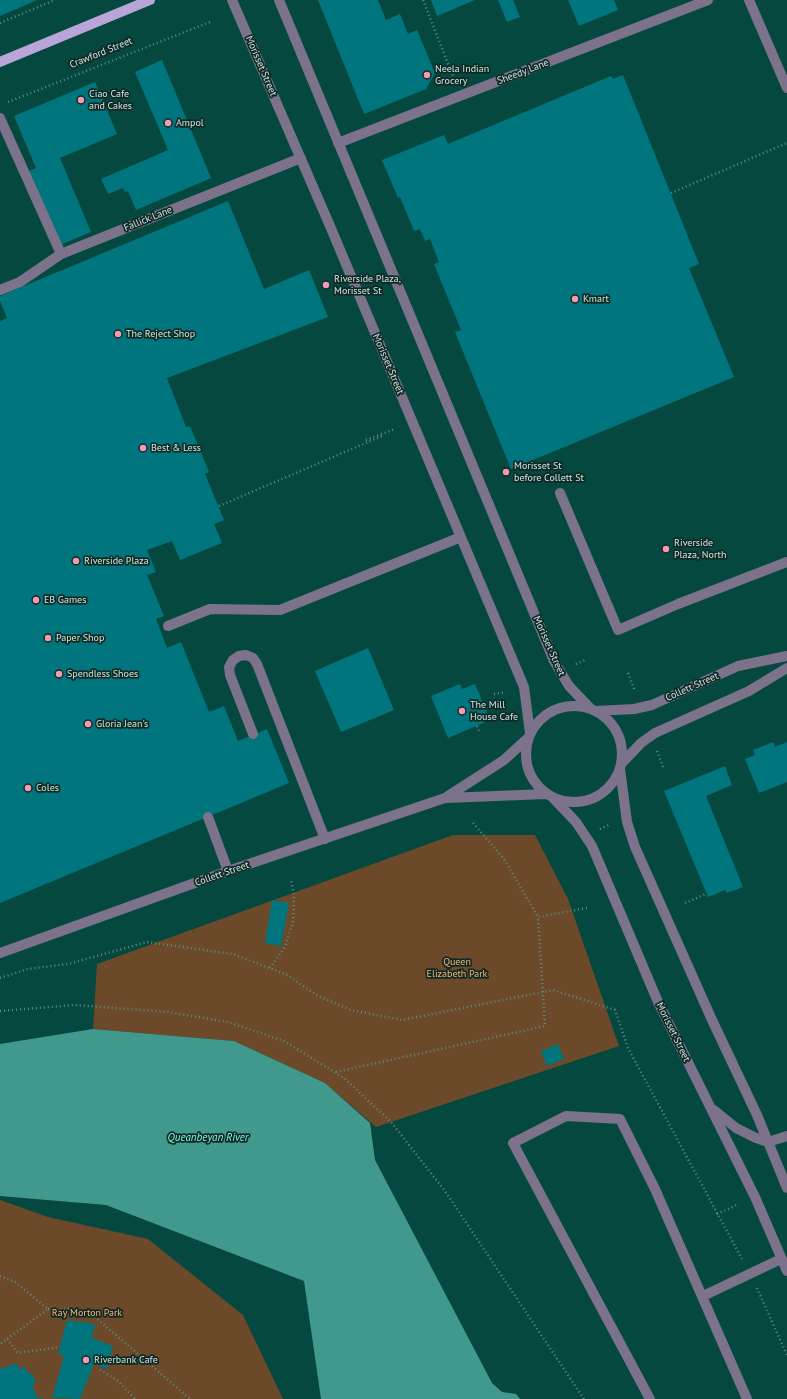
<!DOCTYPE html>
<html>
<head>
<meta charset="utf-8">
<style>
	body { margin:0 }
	canvas { display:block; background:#054840 }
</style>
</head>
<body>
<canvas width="787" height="1399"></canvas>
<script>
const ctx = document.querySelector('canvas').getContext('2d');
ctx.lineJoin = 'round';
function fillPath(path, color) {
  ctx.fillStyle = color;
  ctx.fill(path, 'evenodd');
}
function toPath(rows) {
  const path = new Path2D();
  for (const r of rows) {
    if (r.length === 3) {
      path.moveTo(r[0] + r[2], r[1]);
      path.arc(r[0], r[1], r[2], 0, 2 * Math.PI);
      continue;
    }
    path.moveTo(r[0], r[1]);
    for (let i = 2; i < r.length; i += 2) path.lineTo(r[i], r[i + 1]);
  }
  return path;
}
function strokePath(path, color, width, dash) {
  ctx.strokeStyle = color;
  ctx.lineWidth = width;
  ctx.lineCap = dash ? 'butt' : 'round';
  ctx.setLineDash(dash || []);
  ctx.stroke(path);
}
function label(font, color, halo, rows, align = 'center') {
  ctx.font = font + ' "PT Sans",sans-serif';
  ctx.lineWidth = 3.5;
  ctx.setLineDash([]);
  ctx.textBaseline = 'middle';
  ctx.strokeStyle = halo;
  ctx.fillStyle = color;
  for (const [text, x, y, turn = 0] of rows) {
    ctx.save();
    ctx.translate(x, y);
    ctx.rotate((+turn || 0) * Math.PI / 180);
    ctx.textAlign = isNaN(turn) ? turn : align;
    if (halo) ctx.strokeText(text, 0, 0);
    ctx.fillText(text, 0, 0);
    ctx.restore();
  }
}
fillPath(toPath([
	[453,835,535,835,568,899,619,1046,376,1127,325,1083,234,1041,93,1029,97,964],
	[0,1200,48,1217,148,1239,243,1315,283,1399,0,1399]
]), '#6c4929');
fillPath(toPath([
	[93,1029,234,1041,325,1083,370,1123,375,1160,492,1383,502,1392,516,1394,520,1399,321,1399,304,1281,106,1205,0,1196,0,1044]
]), '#40998c');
fillPath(toPath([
	[0,0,37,0,0,16],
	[318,0,378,0,386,20,400,14,408,34,417,30,435,73,426,89,364,114],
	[431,0,475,0,437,16],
	[498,0,513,0,520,17,507,22],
	[568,0,614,0,618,10,579,26],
	[162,60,211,178,136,210,128,191,125,192,123,188,108,194,101,179,168,150,135,72],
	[623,75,699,264,689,268,734,377,511,469,455,332,461,330,434,264,439,262,430,239,425,241,420,229,414,231,400,197,398,198,382,160,444,135,448,144,611,76,613,79],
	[95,82,117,134,60,158,91,232,60,245,29,171,36,168,14,116],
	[228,201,264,289,309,270,328,317,167,378,186,427,190,426,209,472,205,474,224,520,214,524,222,543,180,560,172,541,147,550,156,572,147,575,164,616,156,619,167,648,181,642,209,712,224,706,238,741,267,729,289,783,0,903,0,321,7,318,0,301,0,296],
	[368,648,394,710,341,732,315,671],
	[460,684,462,689,475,684,490,720,448,738,431,696],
	[773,742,775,747,787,742,787,782,759,793,745,759,755,755,753,750],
	[725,766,732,785,706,796,743,887,727,893,725,890,708,897,664,791],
	[272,900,289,903,281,946,265,943],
	[558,1044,564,1059,547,1066,541,1051],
	[67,1320,95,1324,92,1338,113,1346,107,1369,94,1364,80,1399,52,1398,64,1356,58,1354],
	[17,1363,19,1369,25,1366,28,1374,32,1373,36,1383,32,1385,38,1399,42,1397,42,1399,0,1399,0,1369]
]), '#00757d');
strokePath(toPath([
	[423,0,454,79],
	[0,23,55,0],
	[8,102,210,22],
	[671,193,787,143],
	[366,440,395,429],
	[219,506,382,436],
	[576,664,585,660],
	[628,673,635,691],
	[494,694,506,692],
	[477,726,480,733],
	[657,751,663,767],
	[473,823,504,859,538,917],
	[600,829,609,825],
	[685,903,706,894],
	[270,968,285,947,293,922,294,895,291,881],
	[0,978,28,969,68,964,147,942,233,954,287,975,318,996,351,1010,402,1020,553,990,615,1010,628,1048,742,1259],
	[0,1011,75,1005,168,1012,228,1022,284,1041,344,1078,391,1122,445,1191,584,1399],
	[336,1072,545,1026,538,917,587,908],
	[717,1214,739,1204],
	[0,1276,15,1282,48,1309,0,1344],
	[757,1288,787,1355],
	[48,1309,75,1309,94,1316,190,1399],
	[7,1339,18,1353,60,1347],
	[100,1370,117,1380,135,1399]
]), '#5b8d86', 2.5, [1, 3]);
strokePath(toPath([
	[232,0,330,226,524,687,530,733],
	[279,0,554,661,569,686,590,708],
	[749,0,787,88],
	[0,118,61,254],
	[338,143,708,0],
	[0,290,20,282,61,254,301,158],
	[560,493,618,630,678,604,787,562],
	[168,626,210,609,280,610,461,537],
	[574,754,48],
	[596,711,634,709,652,705,738,666,787,656],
	[253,734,230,675,229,667,233,660,239,656,246,655,253,658,257,664,325,839],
	[621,764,641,743,655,733,749,691,787,668],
	[620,769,627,822,635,847,712,1020,757,1115,787,1188],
	[446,798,546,794],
	[553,798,576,822,592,846,658,1002,755,1197,787,1271],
	[208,817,228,871],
	[0,953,228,871,445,798,504,760,528,738],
	[714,1110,736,1128,756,1138,768,1142,787,1136],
	[703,1296,781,1259],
	[650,1399,513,1143,566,1116,620,1119,655,1189,747,1399]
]), '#7c728b', 10);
strokePath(toPath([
	[0,62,150,0]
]), '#b9a5d8', 10);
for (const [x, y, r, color] of [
	[427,75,4,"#f19ab1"],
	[81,100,4,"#f19ab1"],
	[168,123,4,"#f19ab1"],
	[326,285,4,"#f19ab1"],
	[575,299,4,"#f19ab1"],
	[118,334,4,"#f19ab1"],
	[143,448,4,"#f19ab1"],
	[506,472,4,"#f19ab1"],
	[666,549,4,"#f19ab1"],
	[76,561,4,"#f19ab1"],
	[36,600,4,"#f19ab1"],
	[48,638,4,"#f19ab1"],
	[59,674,4,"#f19ab1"],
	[462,711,4,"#f19ab1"],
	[88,724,4,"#f19ab1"],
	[28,788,4,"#f19ab1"],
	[86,1360,4,"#f19ab1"]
]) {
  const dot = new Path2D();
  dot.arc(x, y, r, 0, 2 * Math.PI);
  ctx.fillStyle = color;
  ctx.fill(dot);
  strokePath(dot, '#112925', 1.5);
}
label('10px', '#cbe8e2', '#112925', [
	["Crawford Street",101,53,-22],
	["Morisset Street",261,66,67],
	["Sheedy Lane",523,72,-21],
	["Fallick Lane",148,219,-22],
	["Morisset Street",388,364,67],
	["Morisset Street",549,646,66],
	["Collett Street",692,687,-24],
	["Collett Street",222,874,-19],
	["Morisset Street",673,1032,64]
]);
label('10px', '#cbe8e2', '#112925', [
	["Neela Indian",435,69],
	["Grocery",435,81],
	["Ciao Cafe",89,94],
	["and Cakes",89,106],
	["Ampol",176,123],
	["Riverside Plaza,",334,279],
	["Morisset St",334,291],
	["Kmart",583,299],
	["The Reject Shop",126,334],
	["Best & Less",151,448],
	["Morisset St",514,466],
	["before Collett St",514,478],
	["Riverside",674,543],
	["Plaza, North",674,555],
	["Riverside Plaza",84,561],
	["EB Games",44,600],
	["Paper Shop",56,638],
	["Spendless Shoes",67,674],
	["The Mill",470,705],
	["House Cafe",470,717],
	["Gloria Jean's",96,724],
	["Coles",36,788],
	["Riverbank Cafe",94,1360]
], 'left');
label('10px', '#fdb573', '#112925', [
	["Queen",457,962],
	["Elizabeth Park",457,974],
	["Ray Morton Park",87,1313]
]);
label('italic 11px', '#7cfbe8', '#112925', [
	["Queanbeyan River",208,1138]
]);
</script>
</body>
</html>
